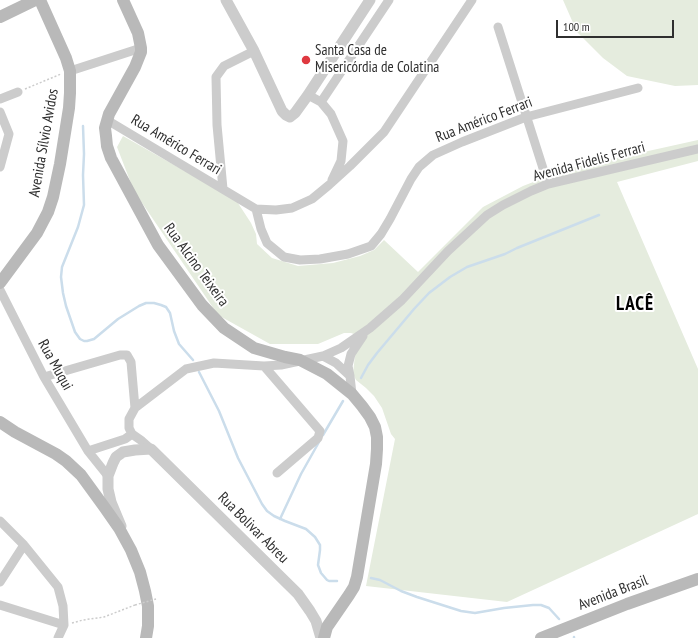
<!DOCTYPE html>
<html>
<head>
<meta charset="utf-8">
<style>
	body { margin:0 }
	#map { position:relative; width:698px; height:638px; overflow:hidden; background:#fff; font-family:"PT Sans Narrow",sans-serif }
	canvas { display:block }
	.scale { position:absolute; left:556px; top:20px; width:118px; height:18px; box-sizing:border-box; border:2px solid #2f2f2f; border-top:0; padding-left:5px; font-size:12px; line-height:14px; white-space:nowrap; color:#2f2f2f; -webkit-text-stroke:3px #fff; paint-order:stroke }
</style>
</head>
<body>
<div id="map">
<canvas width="698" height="638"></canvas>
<div class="scale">100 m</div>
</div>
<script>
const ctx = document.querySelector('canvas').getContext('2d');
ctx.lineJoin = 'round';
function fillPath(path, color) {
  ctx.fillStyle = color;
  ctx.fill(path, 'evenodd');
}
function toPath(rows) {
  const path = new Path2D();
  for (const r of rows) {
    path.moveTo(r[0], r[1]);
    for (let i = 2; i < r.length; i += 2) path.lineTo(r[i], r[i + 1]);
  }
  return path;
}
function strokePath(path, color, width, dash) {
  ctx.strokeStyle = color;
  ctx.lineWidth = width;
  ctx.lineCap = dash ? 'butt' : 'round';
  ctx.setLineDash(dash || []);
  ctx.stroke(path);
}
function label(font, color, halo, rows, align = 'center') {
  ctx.font = font + ' "PT Sans Narrow",sans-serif';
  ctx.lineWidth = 4;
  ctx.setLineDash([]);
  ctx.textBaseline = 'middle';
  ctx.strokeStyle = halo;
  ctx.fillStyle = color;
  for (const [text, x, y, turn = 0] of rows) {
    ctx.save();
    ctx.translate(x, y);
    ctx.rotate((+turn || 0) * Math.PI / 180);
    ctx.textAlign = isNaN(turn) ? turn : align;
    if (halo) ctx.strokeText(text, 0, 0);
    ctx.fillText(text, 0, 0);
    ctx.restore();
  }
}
fillPath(toPath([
	[563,0,698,0,698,85,675,86,627,76,603,58,577,32],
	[123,136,236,200,251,223,256,234,257,244,272,258,298,266,333,263,360,256,374,250,384,240,418,272,483,207,523,186,567,169,698,140,698,161,617,182,698,369,698,514,507,602,366,586,395,439,391,434,382,408,374,396,366,388,356,380,353,374,357,335,351,333,344,333,318,344,270,344,218,315,134,191,117,147]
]), '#e5ecde');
strokePath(toPath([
	[83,126,84,154,83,175,84,205,78,227,62,267,61,277,63,293,66,306,75,332,80,339,84,341,87,341,94,339,118,319,139,306,146,303,154,303,161,305,166,307,170,313,174,331,179,344,193,360],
	[199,372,219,411,238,458,262,504,267,511,274,516,285,521,306,529,315,537,320,545,320,550,318,565,321,573,327,580,329,581,337,581],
	[361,378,368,365,377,353,414,309,429,293,450,277,467,267,505,254,517,248,599,215],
	[323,435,343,401],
	[280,519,301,474,319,442],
	[371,578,380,580,401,591,417,597,461,611,475,613,504,608,533,605,541,605,549,608,559,619],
	[574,637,574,638]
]), '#cbddeb', 2.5);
strokePath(toPath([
	[25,89,61,74],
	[72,623,83,620,104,617,135,605]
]), '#ccc', 1.5, [2, 2]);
strokePath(toPath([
	[498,27,548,184],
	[70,71,141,48],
	[308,95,321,102,331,114,343,141,341,161,332,180],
	[0,99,18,92],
	[321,102,389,0],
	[0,112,9,134,0,167],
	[107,120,256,209,261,229,267,243,284,257,300,260,320,259,348,254,371,246,381,234,390,219,411,179,419,167,433,155,462,142,526,117,638,88],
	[223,189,217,125,216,77,224,66,254,51],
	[256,209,276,210,292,208,312,199,329,185,350,166,384,132,472,0],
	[0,290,44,377,88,451,108,476],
	[323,356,341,348,370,328,402,300,448,251,487,215,503,205,531,191,548,184,698,149],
	[264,366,320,431,318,438,277,473],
	[350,376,348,366,351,354,363,336],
	[44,377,120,355,127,355,131,362,135,408,129,419,129,428,132,434,142,441,151,449],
	[135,408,186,369,214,363,264,366,281,365,323,356,336,363,350,376,352,394],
	[88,451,125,439,132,434],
	[0,521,24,545,58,587,63,606,64,625,58,638],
	[0,582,24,545],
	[0,605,64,625]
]), '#ccc', 9);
strokePath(toPath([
	[226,0,254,51,282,111,286,115,290,117,295,113,308,95,370,0],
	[121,526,111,502,108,489,108,476,113,463,116,457,123,452,135,450,151,449,298,594,310,611,316,621,321,638]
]), '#ccc', 11);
strokePath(toPath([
	[123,0,138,33,141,48,141,52,135,67,109,114,105,128,106,136,107,146,111,158,158,245,202,305,224,328,254,348,285,357,300,360,327,374,352,394,362,406,370,417,375,427,377,437,377,449,376,464,357,577,354,587,349,595,327,627,324,638],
	[0,17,35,0],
	[0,283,37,233,48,212,53,197,60,164,69,108,70,93,70,71,66,58,40,0],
	[0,422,15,432,56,454,66,461,81,475,105,508,119,528,131,550,140,572,145,591,148,606,148,626,146,638],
	[541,638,627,604,698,579]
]), '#b9b9b9', 12);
strokePath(toPath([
	[135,605,156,599]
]), '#ccc', 1.5, [2, 2]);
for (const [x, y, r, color] of [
	[306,60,5,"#df3940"]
]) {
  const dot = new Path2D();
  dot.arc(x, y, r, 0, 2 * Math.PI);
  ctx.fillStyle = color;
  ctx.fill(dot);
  strokePath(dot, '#fff', 1.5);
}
label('15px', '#2f2f2f', '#fff', [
	["Santa Casa de",315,51],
	["Misericórdia de Colatina",315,68]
], 'left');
label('15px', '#2f2f2f', '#fff', [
	["Rua Américo Ferrari",484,120,-21],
	["Avenida Sílvio Avidos",44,143,-80],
	["Rua Américo Ferrari",176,145,31],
	["Avenida Fidelis Ferrari",589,162,-15],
	["Rua Alcino Teixeira",196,265,54],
	["Rua Muqui",55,365,61],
	["Rua Bolivar Abreu",253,528,45],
	["Avenida Brasil",613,593,-21]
]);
ctx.letterSpacing = '1px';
label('bold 19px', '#000', '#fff', [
	["LACÊ",635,305]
]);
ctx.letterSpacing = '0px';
</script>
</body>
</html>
